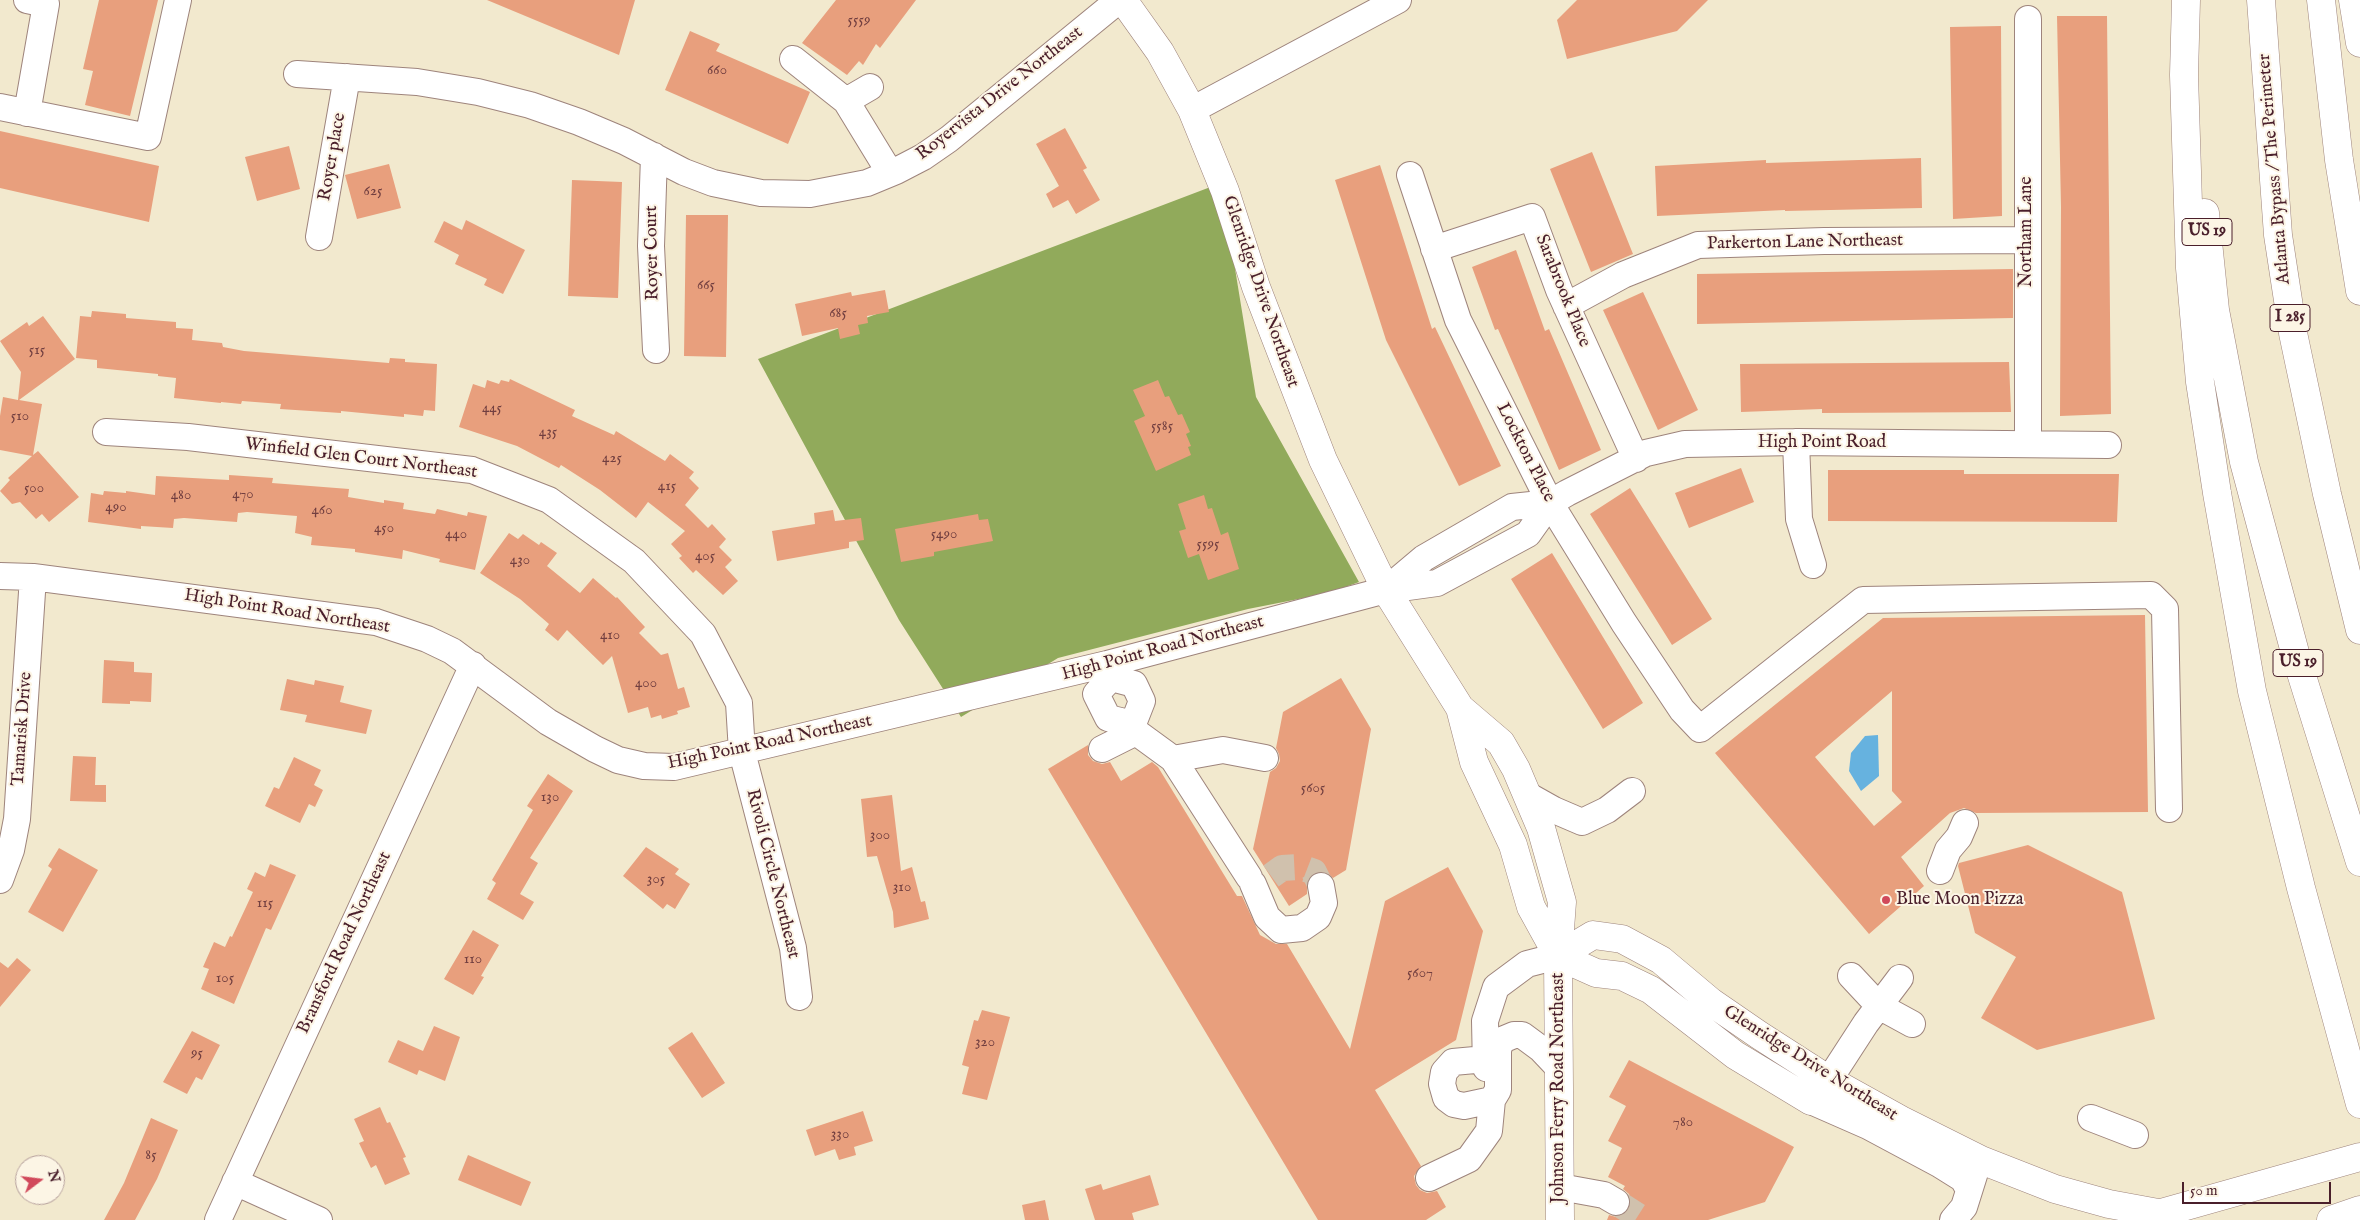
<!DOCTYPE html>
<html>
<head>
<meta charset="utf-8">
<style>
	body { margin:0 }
	#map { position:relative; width:2360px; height:1220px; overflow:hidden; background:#f2e9ce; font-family:"IM FELL English",serif }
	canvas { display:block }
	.north { position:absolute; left:15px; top:1155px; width:50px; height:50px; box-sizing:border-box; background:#fcf5e5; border:1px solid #b59f9b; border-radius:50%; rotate:75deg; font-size:14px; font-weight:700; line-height:20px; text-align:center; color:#4a1f2b }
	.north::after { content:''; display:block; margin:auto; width:18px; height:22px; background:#d1495b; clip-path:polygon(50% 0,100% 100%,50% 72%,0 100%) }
	.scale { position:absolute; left:2182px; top:1182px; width:149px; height:22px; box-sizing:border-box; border:2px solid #4a1f2b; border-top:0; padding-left:6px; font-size:15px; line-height:18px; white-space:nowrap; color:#4a1f2b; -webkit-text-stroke:4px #fcf5e5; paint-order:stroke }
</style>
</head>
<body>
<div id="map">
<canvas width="2360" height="1220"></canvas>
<div class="north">N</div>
<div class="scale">50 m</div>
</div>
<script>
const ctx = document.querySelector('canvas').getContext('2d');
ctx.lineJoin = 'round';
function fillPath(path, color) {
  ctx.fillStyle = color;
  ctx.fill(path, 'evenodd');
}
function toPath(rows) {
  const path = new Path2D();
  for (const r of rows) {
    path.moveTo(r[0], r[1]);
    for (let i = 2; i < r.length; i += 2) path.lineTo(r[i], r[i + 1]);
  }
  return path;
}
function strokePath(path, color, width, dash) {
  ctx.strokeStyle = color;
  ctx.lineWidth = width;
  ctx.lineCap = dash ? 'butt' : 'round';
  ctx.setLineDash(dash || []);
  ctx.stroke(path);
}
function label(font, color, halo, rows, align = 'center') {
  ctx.font = font + ' "IM FELL English",serif';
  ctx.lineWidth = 4;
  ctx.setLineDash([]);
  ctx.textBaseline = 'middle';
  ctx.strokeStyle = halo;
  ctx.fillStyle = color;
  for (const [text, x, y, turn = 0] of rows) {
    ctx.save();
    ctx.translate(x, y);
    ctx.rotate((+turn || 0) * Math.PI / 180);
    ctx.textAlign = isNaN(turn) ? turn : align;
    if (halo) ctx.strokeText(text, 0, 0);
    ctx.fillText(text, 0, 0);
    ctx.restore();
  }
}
fillPath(toPath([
	[1221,183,1256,397,1359,582,1329,593,1248,609,1058,658,961,717,899,620,758,359]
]), '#91aa5b');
fillPath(toPath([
	[1878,735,1879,776,1861,791,1849,771,1851,753,1865,736]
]), '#66b2df');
fillPath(toPath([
	[99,0,158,0,130,116,85,105,93,71,83,69],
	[487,0,635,0,619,55],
	[836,0,916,0,880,48,876,44,863,65,859,61,847,75,802,43],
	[1577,0,1708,0,1677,31,1567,59,1557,20],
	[2057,16,2107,16,2111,414,2060,416,2061,207],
	[2001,26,2002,216,1953,219,1950,27],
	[690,31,720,44,716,51,810,92,788,144,665,90],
	[1065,128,1087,168,1083,170,1100,200,1076,214,1068,200,1053,208,1046,194,1059,186,1036,144],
	[0,131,159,166,149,222,0,188],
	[289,146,300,189,257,201,245,157],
	[1592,152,1633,254,1591,272,1550,169],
	[1921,158,1922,208,1785,211,1785,210,1657,216,1655,166,1766,160,1766,163],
	[389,164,401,208,357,219,345,175],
	[1380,165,1432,329,1435,327,1501,466,1459,486,1386,340,1335,180],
	[572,180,622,182,618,298,568,296],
	[686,215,728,215,726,357,684,356],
	[466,220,525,250,503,294,484,285,487,279,455,264,459,255,434,242,444,221,462,230],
	[1516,250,1545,331,1549,329,1601,450,1559,470,1498,329,1495,330,1472,267],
	[2013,269,2013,318,1697,324,1697,274],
	[885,290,889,312,867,316,868,323,858,325,860,334,840,339,838,328,802,336,795,304,851,292,852,296],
	[1643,292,1698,410,1658,430,1603,310],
	[92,311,126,314,126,318,176,322,176,328,193,329,192,340,222,343,223,347,244,351,389,363,390,358,405,359,405,362,437,364,435,411,424,410,423,416,404,414,404,417,341,411,341,413,280,409,281,404,242,401,241,404,221,402,221,403,174,398,176,378,158,376,158,374,97,368,97,360,76,358,80,316,91,317],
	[43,316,75,359,19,400,42,404,33,455,38,451,79,497,49,522,42,514,36,519,20,502,12,504,0,491,10,480,8,478,32,456,0,450,0,416,3,397,18,400,21,372,0,341,27,322,29,326],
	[2009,362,2011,412,1822,413,1822,409,1741,412,1740,364],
	[510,379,575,410,572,416,614,435,616,431,665,461,670,454,694,472,689,478,699,488,685,505,708,528,712,524,726,539,719,547,732,560,725,567,738,581,723,595,696,570,693,573,679,558,682,556,671,544,685,531,648,502,636,518,600,490,561,465,559,468,517,446,459,427,473,384,485,388,487,380,499,384,501,380,509,382],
	[1158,380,1165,397,1169,396,1178,415,1182,414,1190,432,1186,434,1191,446,1188,447,1191,455,1156,471,1134,421,1145,416,1133,390],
	[1741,468,1754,502,1689,528,1675,493],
	[1828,470,1964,470,1964,474,2119,474,2117,522,1828,521],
	[229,475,273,478,272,483,349,489,348,497,384,503,384,500,404,503,403,509,435,514,437,509,467,516,468,512,487,516,475,570,439,562,440,559,403,550,402,559,355,552,355,549,311,545,312,537,295,533,297,516,247,512,238,513,237,522,184,518,174,519,173,528,141,526,141,529,88,522,91,493,103,495,104,491,126,493,126,491,155,495,156,476,229,480],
	[1630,488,1712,619,1672,645,1590,514],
	[1204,495,1208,509,1212,508,1221,535,1228,532,1239,569,1208,580,1199,554,1188,558,1179,531,1186,529,1178,504],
	[833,510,835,521,861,518,864,540,849,542,849,548,777,561,772,531,815,524,814,513],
	[978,514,979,520,988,519,993,541,934,552,934,556,901,562,895,529],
	[509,533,518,539,523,534,539,545,541,542,557,553,547,566,580,593,593,578,616,598,617,597,645,627,639,633,661,655,668,653,678,689,684,687,690,707,677,711,678,714,662,719,661,715,651,718,648,707,628,713,612,656,603,665,567,630,558,641,545,630,549,624,520,599,480,573],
	[1552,553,1643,703,1603,729,1511,579],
	[2145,615,2148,812,1976,813,1964,808,1950,813,1901,857,1924,886,1869,934,1715,753,1883,618],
	[1892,691,1892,791,1902,802,1874,826,1815,757],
	[104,660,134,662,134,672,152,673,151,702,130,701,130,704,102,703],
	[1341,678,1371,729,1346,870,1333,878,1326,872,1318,871,1312,874,1307,881,1307,894,1289,906,1253,849,1270,772,1276,768,1280,761,1279,754,1276,748,1283,712],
	[287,679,314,685,315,680,344,686,340,702,372,710,366,734,305,722,307,715,280,710],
	[1088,745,1088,755,1093,761,1102,764,1110,762,1121,781,1152,762,1158,767,1237,896,1242,896,1260,935,1276,944,1287,944,1350,1049,1385,901,1448,867,1483,931,1456,1040,1375,1090,1421,1166,1414,1176,1416,1185,1420,1190,1427,1193,1437,1191,1446,1207,1426,1220,1318,1220,1048,769],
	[73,756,96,757,95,785,106,785,106,802,70,801],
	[294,757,321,770,314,785,323,790,315,807,309,804,300,823,265,806,274,787,279,789],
	[548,774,573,791,530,858,538,863,520,894,534,902,523,920,487,899,496,883,492,880,533,810,527,806],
	[892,795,901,871,912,867,921,902,925,901,929,919,894,928,893,912,877,856,867,857,861,799],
	[2028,845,2122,892,2155,1019,2037,1050,1981,1018,2016,957,1975,933,1958,866,1959,863],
	[646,847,679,869,675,874,690,884,675,909,667,904,663,909,623,876],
	[59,848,98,870,63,932,28,912,52,869,48,866],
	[270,864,296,875,271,930,266,928,234,1004,201,989,209,969,203,967,214,942,225,947,230,936,232,937,253,892,247,889,255,872,265,877],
	[473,930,499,945,481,976,484,977,473,995,444,979],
	[17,958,31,970,0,1007,0,962,8,968],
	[982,1010,1010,1017,987,1100,962,1094,969,1067,962,1065,974,1020,978,1021],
	[434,1026,460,1037,445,1081,419,1070,417,1075,388,1062,398,1040,423,1051],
	[192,1031,220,1045,202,1080,196,1077,187,1094,163,1082],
	[692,1032,725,1083,702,1098,668,1048],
	[1629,1060,1794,1147,1765,1202,1708,1220,1607,1220,1609,1215,1616,1217,1624,1215,1629,1210,1631,1203,1629,1194,1623,1189,1625,1186,1608,1177,1622,1148,1608,1141,1626,1106,1609,1097],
	[380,1107,387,1123,390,1122,406,1157,403,1158,410,1174,385,1185,376,1165,371,1168,359,1143,364,1141,354,1119],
	[863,1111,873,1141,854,1147,856,1155,839,1160,835,1149,815,1156,806,1130],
	[151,1118,178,1130,157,1179,135,1220,104,1220,124,1183],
	[468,1155,531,1182,521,1206,458,1180],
	[1150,1175,1159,1205,1132,1213,1134,1220,1095,1220,1085,1189,1101,1184,1103,1190],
	[1045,1200,1049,1220,1025,1220,1022,1205]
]), '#e89f7d');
strokePath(toPath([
	[1271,876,1282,868,1301,867,1314,872,1321,886],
	[1616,1202,1644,1220]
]), '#d0c1ad', 26, [26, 13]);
const minor = toPath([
	[793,59,846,101,890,173],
	[297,74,417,82,478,92,530,105,579,122,624,141,684,172,713,183,761,193,810,194,867,183,896,171,923,157,949,139,1119,0],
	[846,101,870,87],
	[0,107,148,137,178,0],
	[1192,110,1398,0],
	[27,113,46,4,27,0],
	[654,156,651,246,656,350],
	[1410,175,1458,320,1550,503,1624,623,1682,710,1700,729,1863,600,2151,595,2165,609,2169,809],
	[319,237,347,77],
	[1434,249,1532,217,1559,290,1636,459],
	[1566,306,1623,275,1698,245,1824,241,2027,240],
	[106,432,188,437,472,470,549,500,634,561,703,634,739,703,742,752,793,948,799,997],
	[1796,442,1799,519,1813,565],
	[2028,444,2028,19],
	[0,576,33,577,376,622,427,639,452,651,548,722,595,749,618,760,644,766,674,767,1107,664,1386,590,1437,583,1528,534,1550,503,1567,493,1646,453,1685,444,1796,442,2108,445],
	[1386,590,1424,558,1512,507,1550,503],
	[1111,678,1134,684,1142,701,1133,724,1136,732,1173,759,1223,750,1265,758],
	[1111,678,1096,694,1108,718,1133,724],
	[1102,749,1136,732],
	[1173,759,1249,877],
	[1529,796,1554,810,1582,822,1607,810,1632,791],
	[1940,871,1948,850,1959,837,1965,823],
	[0,880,11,850,17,819,33,577],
	[1253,884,1267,917,1281,930,1302,928,1318,917,1324,903,1321,886],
	[1851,976,1879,1006,1912,1024],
	[1486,1059,1453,1062,1444,1072,1442,1084,1446,1098,1454,1104,1464,1106,1492,1100],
	[1486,1068,1485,1021,1496,987,1527,964,1558,956],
	[1829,1080,1866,1023,1900,978],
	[1811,1101,1868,1126,1939,1164,1963,1179,1968,1188],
	[2091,1118,2135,1135],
	[1429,1178,1469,1159,1489,1131,1492,1100,1498,1090,1498,1049,1502,1040,1514,1035,1522,1035,1541,1049,1559,1068],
	[235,1182,319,1220],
	[1560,1187,1604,1195,1616,1202],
	[218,1220,473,665],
	[1953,1220,1964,1207,1975,1172]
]);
const major = toPath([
	[1123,0,1160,52,1192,110,1225,191,1256,287,1323,460,1386,590,1460,708,1474,762,1513,845,1531,907,1558,956],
	[1460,708,1501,743,1516,769,1541,828,1562,902,1558,956,1560,1220],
	[1558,956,1593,935,1622,939,1661,960,1711,1002,1759,1035,1829,1080,1901,1120,1981,1160,2055,1189,2109,1204,2158,1213],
	[1558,956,1596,973,1622,976,1651,990,1735,1055,1811,1101,1829,1080],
	[2140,1219,2360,1157],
	[2331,1220,2360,1210]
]);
const highway = toPath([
	[2186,0,2184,75,2190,268,2200,382,2217,493,2252,691,2301,888,2360,1104],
	[2261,0,2278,235,2293,333,2327,494,2360,630],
	[2321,0,2339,160,2360,291],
	[2353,0,2360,43],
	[2205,213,2215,310,2244,462,2297,660,2360,862]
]);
strokePath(minor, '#9e847c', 28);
strokePath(major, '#9e847c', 29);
strokePath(highway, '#9e847c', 29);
strokePath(minor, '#fff', 26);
strokePath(major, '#fff', 28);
strokePath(highway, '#fff', 28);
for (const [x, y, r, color] of [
	[1886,900,5,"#d1495b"]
]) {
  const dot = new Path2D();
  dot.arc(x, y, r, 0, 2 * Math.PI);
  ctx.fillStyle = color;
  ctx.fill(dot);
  strokePath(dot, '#fcf5e5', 2);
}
label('15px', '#723f40', null, [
	["5559",859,21],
	["660",717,71],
	["625",373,192],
	["665",706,286],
	["685",838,314],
	["515",37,351],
	["445",492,409],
	["510",20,417],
	["5585",1162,427],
	["435",548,433],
	["425",612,459],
	["415",667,487],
	["500",34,489],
	["470",243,495],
	["480",181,496],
	["490",116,508],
	["460",322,511],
	["450",384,529],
	["440",456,535],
	["5490",944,535],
	["5595",1208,545],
	["405",705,557],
	["430",520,561],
	["410",610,636],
	["400",646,684],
	["5605",1313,789],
	["130",550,798],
	["300",880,836],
	["305",656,880],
	["310",902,888],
	["115",265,904],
	["110",473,960],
	["5607",1420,974],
	["105",225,979],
	["320",985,1043],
	["95",197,1054],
	["780",1683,1123],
	["330",840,1135],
	["85",151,1156]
]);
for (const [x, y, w] of [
	[2207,232,50],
	[2290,318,40],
	[2298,663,50]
]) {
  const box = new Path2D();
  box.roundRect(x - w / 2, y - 13.5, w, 27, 4);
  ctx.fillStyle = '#fcf5e5';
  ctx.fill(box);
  strokePath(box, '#4a1f2b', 1);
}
label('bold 16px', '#4a1f2b', null, [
	["US 19",2207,232],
	["I 285",2290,318],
	["US 19",2298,663]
]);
label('18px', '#4a1f2b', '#fcf5e5', [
	["Royervista Drive Northeast",1000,94,-38],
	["Royer place",333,157,-80],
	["Atlanta Bypass / The Perimeter",2275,169,-95],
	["Northam Lane",2027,232,-90],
	["Parkerton Lane Northeast",1805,243,-1],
	["Royer Court",653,253,-91],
	["Sarabrook Place",1562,291,68],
	["Glenridge Drive Northeast",1260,292,71],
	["High Point Road",1822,443],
	["Lockton Place",1525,453,63],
	["Winfield Glen Court Northeast",361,459,7],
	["High Point Road Northeast",287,612,9],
	["High Point Road Northeast",1163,649,-15],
	["Tamarisk Drive",23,729,-86],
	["High Point Road Northeast",770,743,-12],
	["Rivoli Circle Northeast",772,874,76],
	["Bransford Road Northeast",345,943,-65],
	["Glenridge Drive Northeast",1810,1064,32],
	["Johnson Ferry Road Northeast",1559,1088,-90]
]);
label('18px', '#4a1f2b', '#fcf5e5', [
	["Blue Moon Pizza",1896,900]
], 'left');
</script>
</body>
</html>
